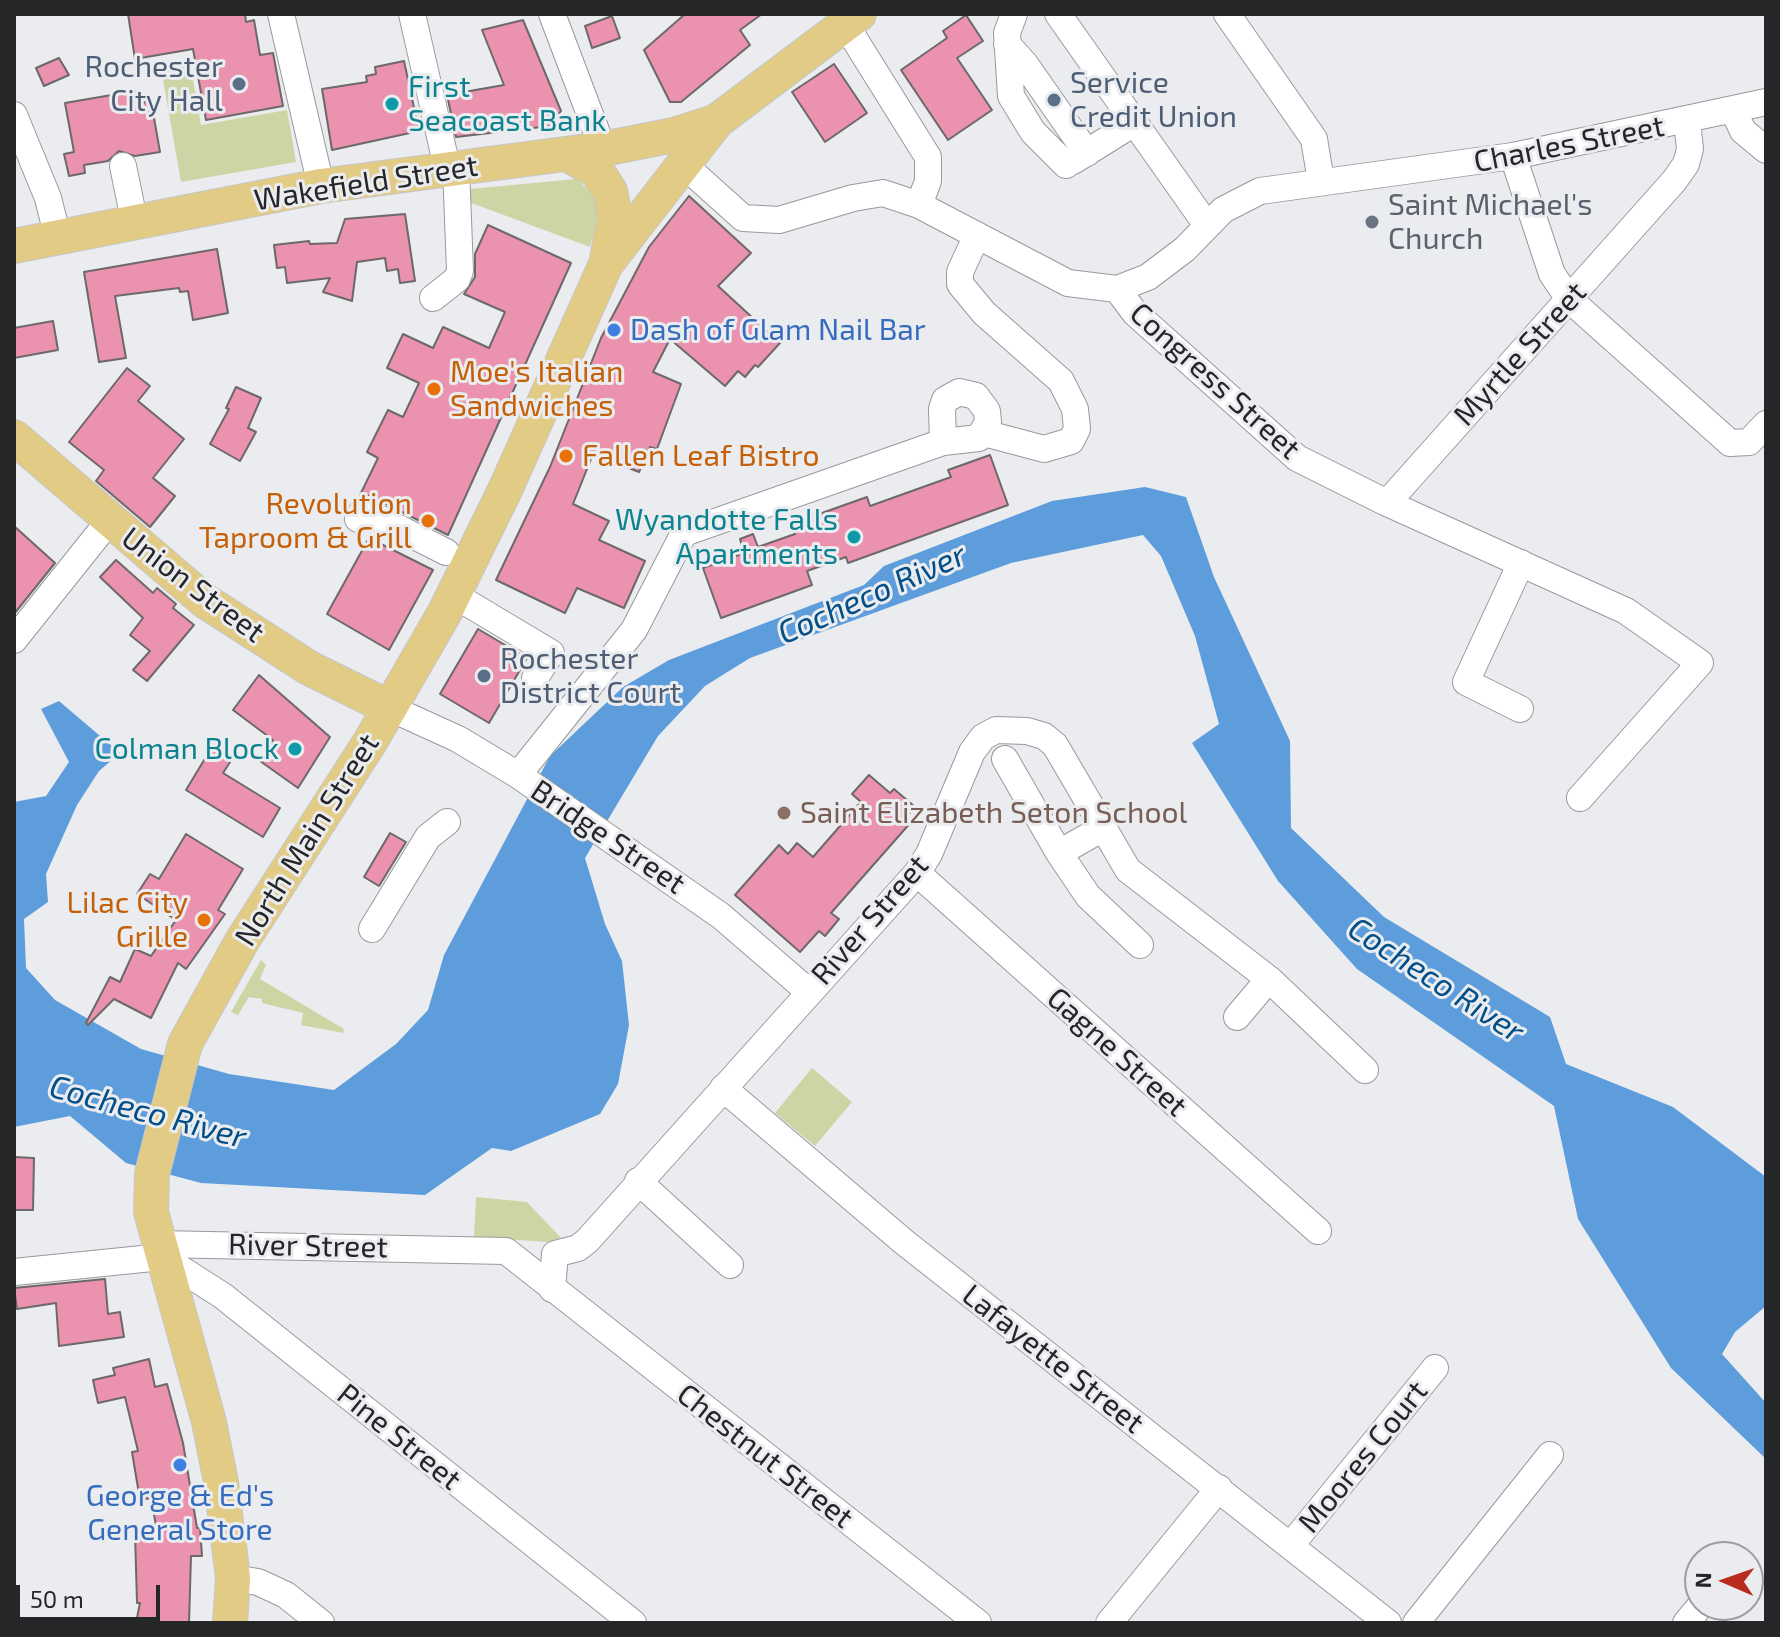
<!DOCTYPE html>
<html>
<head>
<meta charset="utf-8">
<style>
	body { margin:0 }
	#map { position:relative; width:1780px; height:1637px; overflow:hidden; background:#ebecf0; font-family:"Exo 2",sans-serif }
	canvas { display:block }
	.frame { position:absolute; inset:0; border:16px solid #252627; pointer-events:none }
	.north { position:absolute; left:1684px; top:1541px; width:80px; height:80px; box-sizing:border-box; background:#ebecf0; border:2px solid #9c9da0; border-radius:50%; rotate:272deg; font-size:22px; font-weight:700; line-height:32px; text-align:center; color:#252627 }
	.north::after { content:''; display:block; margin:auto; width:28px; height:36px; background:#b92b1e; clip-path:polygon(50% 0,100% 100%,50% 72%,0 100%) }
	.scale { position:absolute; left:16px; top:1585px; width:144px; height:36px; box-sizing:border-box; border:4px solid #252627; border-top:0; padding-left:10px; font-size:24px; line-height:28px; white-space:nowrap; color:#252627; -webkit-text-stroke:6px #ebecf0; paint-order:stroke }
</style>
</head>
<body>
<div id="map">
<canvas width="1780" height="1637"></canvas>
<div class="frame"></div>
<div class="north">N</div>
<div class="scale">50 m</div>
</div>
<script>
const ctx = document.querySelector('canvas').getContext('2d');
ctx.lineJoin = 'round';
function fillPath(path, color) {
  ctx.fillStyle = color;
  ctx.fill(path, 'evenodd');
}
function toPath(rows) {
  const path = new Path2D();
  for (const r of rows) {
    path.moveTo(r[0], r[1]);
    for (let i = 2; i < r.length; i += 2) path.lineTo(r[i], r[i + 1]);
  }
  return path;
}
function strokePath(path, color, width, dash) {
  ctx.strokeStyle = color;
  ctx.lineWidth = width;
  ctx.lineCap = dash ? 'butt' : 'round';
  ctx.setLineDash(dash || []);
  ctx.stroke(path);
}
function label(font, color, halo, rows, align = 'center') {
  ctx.font = font + ' "Exo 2",sans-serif';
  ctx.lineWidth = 6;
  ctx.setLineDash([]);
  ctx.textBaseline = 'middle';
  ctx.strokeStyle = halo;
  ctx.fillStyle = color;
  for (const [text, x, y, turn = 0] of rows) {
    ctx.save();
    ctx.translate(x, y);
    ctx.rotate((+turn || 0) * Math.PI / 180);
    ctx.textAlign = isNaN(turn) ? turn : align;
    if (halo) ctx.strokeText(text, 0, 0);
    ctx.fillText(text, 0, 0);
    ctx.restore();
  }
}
fillPath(toPath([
	[190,63,201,125,287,110,296,162,181,182,161,68],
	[576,179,594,194,599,217,590,247,466,201,470,189],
	[261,960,266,965,260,979,344,1029,343,1033,301,1025,303,1013,262,1003,262,999,249,997,238,1015,231,1012],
	[812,1068,852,1102,815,1146,775,1113],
	[476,1197,527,1202,561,1238,547,1242,474,1237]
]), '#ccd6a4');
fillPath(toPath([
	[1145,487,1186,497,1214,577,1290,741,1291,828,1384,917,1550,1017,1566,1064,1673,1107,1766,1177,1766,1306,1735,1332,1722,1354,1766,1403,1766,1459,1671,1368,1578,1219,1554,1106,1357,969,1278,881,1192,743,1219,724,1195,636,1161,556,1143,535,1011,563,750,658,705,686,658,736,585,858,605,924,622,961,629,1025,618,1084,600,1114,511,1151,492,1148,425,1195,201,1183,126,1163,70,1116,14,1127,14,802,46,796,69,762,41,709,59,701,120,753,99,771,77,805,46,874,48,902,24,919,26,968,55,1000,141,1049,229,1074,334,1090,396,1044,428,1010,444,955,550,756,623,687,669,660,864,585,884,566,1052,501]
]), '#5e9ddb');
const building = toPath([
	[128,14,245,14,246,22,254,20,260,55,273,53,283,106,206,120,193,49,135,59,128,14],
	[685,14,762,14,740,30,750,45,681,102,670,102,644,50,685,14],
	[966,15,983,41,957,58,992,110,948,140,901,70,947,38,943,31,966,15],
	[612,16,620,38,592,48,585,26,612,16],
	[523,20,561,111,550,126,456,137,447,95,504,85,482,30,523,20],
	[59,58,69,75,44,86,36,68,59,58],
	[404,61,419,131,332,150,322,89,367,82,366,76,376,74,375,67,404,61],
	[834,64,867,113,825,142,792,92,834,64],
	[135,91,137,104,151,101,160,152,135,156,119,151,108,161,84,165,85,173,69,176,64,154,74,152,65,103,135,91],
	[689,196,751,253,718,286,780,343,758,367,755,365,745,377,738,371,725,386,670,339,653,372,681,384,657,449,650,447,639,472,593,454,573,504,609,521,599,540,645,561,624,608,577,588,565,613,496,580,550,467,601,338,649,247,689,196],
	[405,214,415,281,400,283,398,269,387,271,385,258,357,262,352,301,323,292,330,278,287,283,285,267,277,268,274,245,309,241,310,244,337,243,345,219,405,214],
	[488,225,571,263,448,535,370,496,360,495,378,458,367,452,388,410,403,417,419,383,387,368,403,334,433,348,443,327,489,348,505,312,464,294,475,277,475,254,488,225],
	[217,249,228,313,193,320,188,291,180,292,179,288,115,296,126,358,99,362,84,272,217,249],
	[53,321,58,350,14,358,14,328,53,321],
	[127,368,150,386,138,401,184,439,153,478,175,496,150,527,96,481,104,470,69,442,127,368],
	[236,387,261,398,248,428,256,432,240,461,210,444,229,409,226,408,236,387],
	[990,455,1008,505,848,563,846,557,807,571,812,585,721,618,703,568,744,553,740,539,753,534,758,547,795,534,791,524,867,497,870,506,951,477,948,470,990,455],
	[14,526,55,563,14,614,14,526],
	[369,538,433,570,389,650,327,614,369,538],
	[116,560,153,593,157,588,176,604,173,608,194,625,147,681,133,670,150,651,130,635,143,618,100,577,116,560],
	[478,629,527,658,489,723,440,694,478,629],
	[259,675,330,737,298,788,260,761,273,740,233,710,259,675],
	[212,747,232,759,223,773,280,808,263,837,186,790,212,747],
	[869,775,890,793,894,789,915,807,907,816,912,821,831,913,839,919,825,936,819,931,800,952,735,895,779,845,788,854,797,843,813,857,861,802,852,794,869,775],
	[390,833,406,842,379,886,364,877,390,833],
	[186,834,243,869,218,910,225,914,186,969,178,963,151,1018,114,999,88,1025,86,1023,110,977,120,982,135,949,151,956,176,920,137,894,150,874,159,879,186,834],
	[14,1157,34,1158,33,1210,14,1210,14,1157],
	[105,1279,108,1314,120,1312,124,1337,59,1346,56,1303,17,1309,14,1288,105,1279],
	[149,1359,155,1387,167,1384,183,1443,197,1528,200,1528,202,1556,191,1556,189,1623,136,1623,140,1603,137,1603,135,1533,157,1531,151,1498,140,1500,132,1452,138,1451,125,1397,98,1403,93,1380,115,1375,113,1368,149,1359]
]);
fillPath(building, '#eb92af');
strokePath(building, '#6d6869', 2);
const minor = toPath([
	[281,14,321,186],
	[412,14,447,167],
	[552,14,603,149],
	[1014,14,1007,33,1011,96,1033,132,1066,165],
	[1058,14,1206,224],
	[1227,14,1314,139,1321,181],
	[845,24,928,157,928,181,919,205],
	[1007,44,1025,64,1087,153],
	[1733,110,1743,131,1766,150],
	[14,115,48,198,58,238],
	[1513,156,1552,274,1569,299,1730,443,1749,442,1766,424],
	[1073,161,1134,123],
	[684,165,743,218,779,220,853,198,883,193,919,205,1068,283,1117,289,1148,277,1185,249,1223,210,1260,191,1513,156,1766,102],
	[123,166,135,224],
	[977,235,960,272,960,284,984,313,1061,381,1075,409,1077,429,1071,441,1044,449,984,433],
	[1117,289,1135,313,1297,458,1387,503,1626,611,1700,663,1580,798],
	[433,298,457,279,460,271,456,167],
	[1387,503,1674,181,1686,164,1690,149,1687,121],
	[358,519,363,510,446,552],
	[454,595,551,653,535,678],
	[14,640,109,521],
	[390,708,458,739,518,775,721,916,808,991],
	[1520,709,1466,682,1521,563],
	[1005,759,1059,853,1103,828],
	[518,775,634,630,684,533,943,442,979,438,988,422,987,411,976,396,959,392,945,400,942,409,943,442],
	[1059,853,1088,896,1140,945],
	[917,873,1318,1231],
	[372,929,428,837,447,822],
	[1237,1017,1269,979],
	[723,1088,904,1242,1388,1623],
	[638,1181,730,1265],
	[158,1244,506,1251,978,1623],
	[14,1272,162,1257,223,1296,633,1623],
	[552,1289,555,1254,578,1248,587,1241,917,873,929,854,972,752,983,737,996,730,1027,731,1044,736,1055,745,1128,870,1269,979,1365,1070],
	[1291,1545,1435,1368],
	[233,1578,258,1582,286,1595,321,1623],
	[1109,1623,1219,1488],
	[1416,1623,1550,1455],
	[1686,1623,1701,1605]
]);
const major = toPath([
	[567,154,597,171,610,191,615,217,607,259],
	[14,246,321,186,603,149,674,135,717,121],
	[14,437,205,601,309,668,390,708],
	[230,1623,233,1578,221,1482,209,1422,151,1212,152,1174,185,1044,242,941,370,742,445,612,505,490,606,264,717,121,859,14]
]);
strokePath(minor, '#98999d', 28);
strokePath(major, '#c6c7c7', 36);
strokePath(minor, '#fff', 26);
strokePath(major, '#e2cb85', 34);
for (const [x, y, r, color] of [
	[239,84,8,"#5c6f8a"],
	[1054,100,8,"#5c6f8a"],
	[392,104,8,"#0f9aa8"],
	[1372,222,8,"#6b7280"],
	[614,330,8,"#3f7fe0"],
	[434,389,8,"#e8710a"],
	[566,456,8,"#e8710a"],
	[428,521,8,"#e8710a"],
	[854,537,8,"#0f9aa8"],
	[484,676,8,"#5c6f8a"],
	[295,749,8,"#0f9aa8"],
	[784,813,8,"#8d6e63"],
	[204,920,8,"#e8710a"],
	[180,1465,8,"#3f7fe0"]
]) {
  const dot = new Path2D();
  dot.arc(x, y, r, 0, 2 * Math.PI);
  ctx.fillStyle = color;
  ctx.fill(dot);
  strokePath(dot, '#ebecf0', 3);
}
label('30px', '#4e5e75', '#ebecf0', [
	["Rochester",223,67,"right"],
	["City Hall",223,101,"right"],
	["Service",1070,83],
	["Credit Union",1070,117],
	["Rochester",500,659],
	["District Court",500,693]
], 'left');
label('30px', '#0d838f', '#ebecf0', [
	["First",408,87,"left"],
	["Seacoast Bank",408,121,"left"],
	["Wyandotte Falls",838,520],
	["Apartments",838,554],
	["Colman Block",279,749]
], 'right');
label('30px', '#252627', '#ebecf0', [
	["Charles Street",1569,144,-11],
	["Wakefield Street",366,183,-9],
	["Myrtle Street",1520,354,-48],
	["Congress Street",1215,381,42],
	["Union Street",193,585,37],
	["Bridge Street",608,837,34],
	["North Main Street",307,840,-58],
	["River Street",870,920,-49],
	["Gagne Street",1117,1052,42],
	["River Street",308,1246,1],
	["Lafayette Street",1053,1359,38],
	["Pine Street",399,1437,39],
	["Chestnut Street",765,1456,38],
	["Moores Court",1363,1457,-51]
]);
label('30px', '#5b616d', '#ebecf0', [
	["Saint Michael's",1388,205],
	["Church",1388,239]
], 'left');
label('30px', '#366cbe', '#ebecf0', [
	["Dash of Glam Nail Bar",630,330],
	["George & Ed's",180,1496,"center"],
	["General Store",180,1530,"center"]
], 'left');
label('30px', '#c56008', '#ebecf0', [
	["Moe's Italian",450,372],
	["Sandwiches",450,406],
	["Fallen Leaf Bistro",582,456],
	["Revolution",412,504,"right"],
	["Taproom & Grill",412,538,"right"],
	["Lilac City",188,903,"right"],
	["Grille",188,937,"right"]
], 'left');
label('30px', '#785e54', '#ebecf0', [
	["Saint Elizabeth Seton School",800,813]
], 'left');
label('italic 32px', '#024e87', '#ebecf0', [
	["Cocheco River",872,594,-24],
	["Cocheco River",1436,980,33],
	["Cocheco River",148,1112,15]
]);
</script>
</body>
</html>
